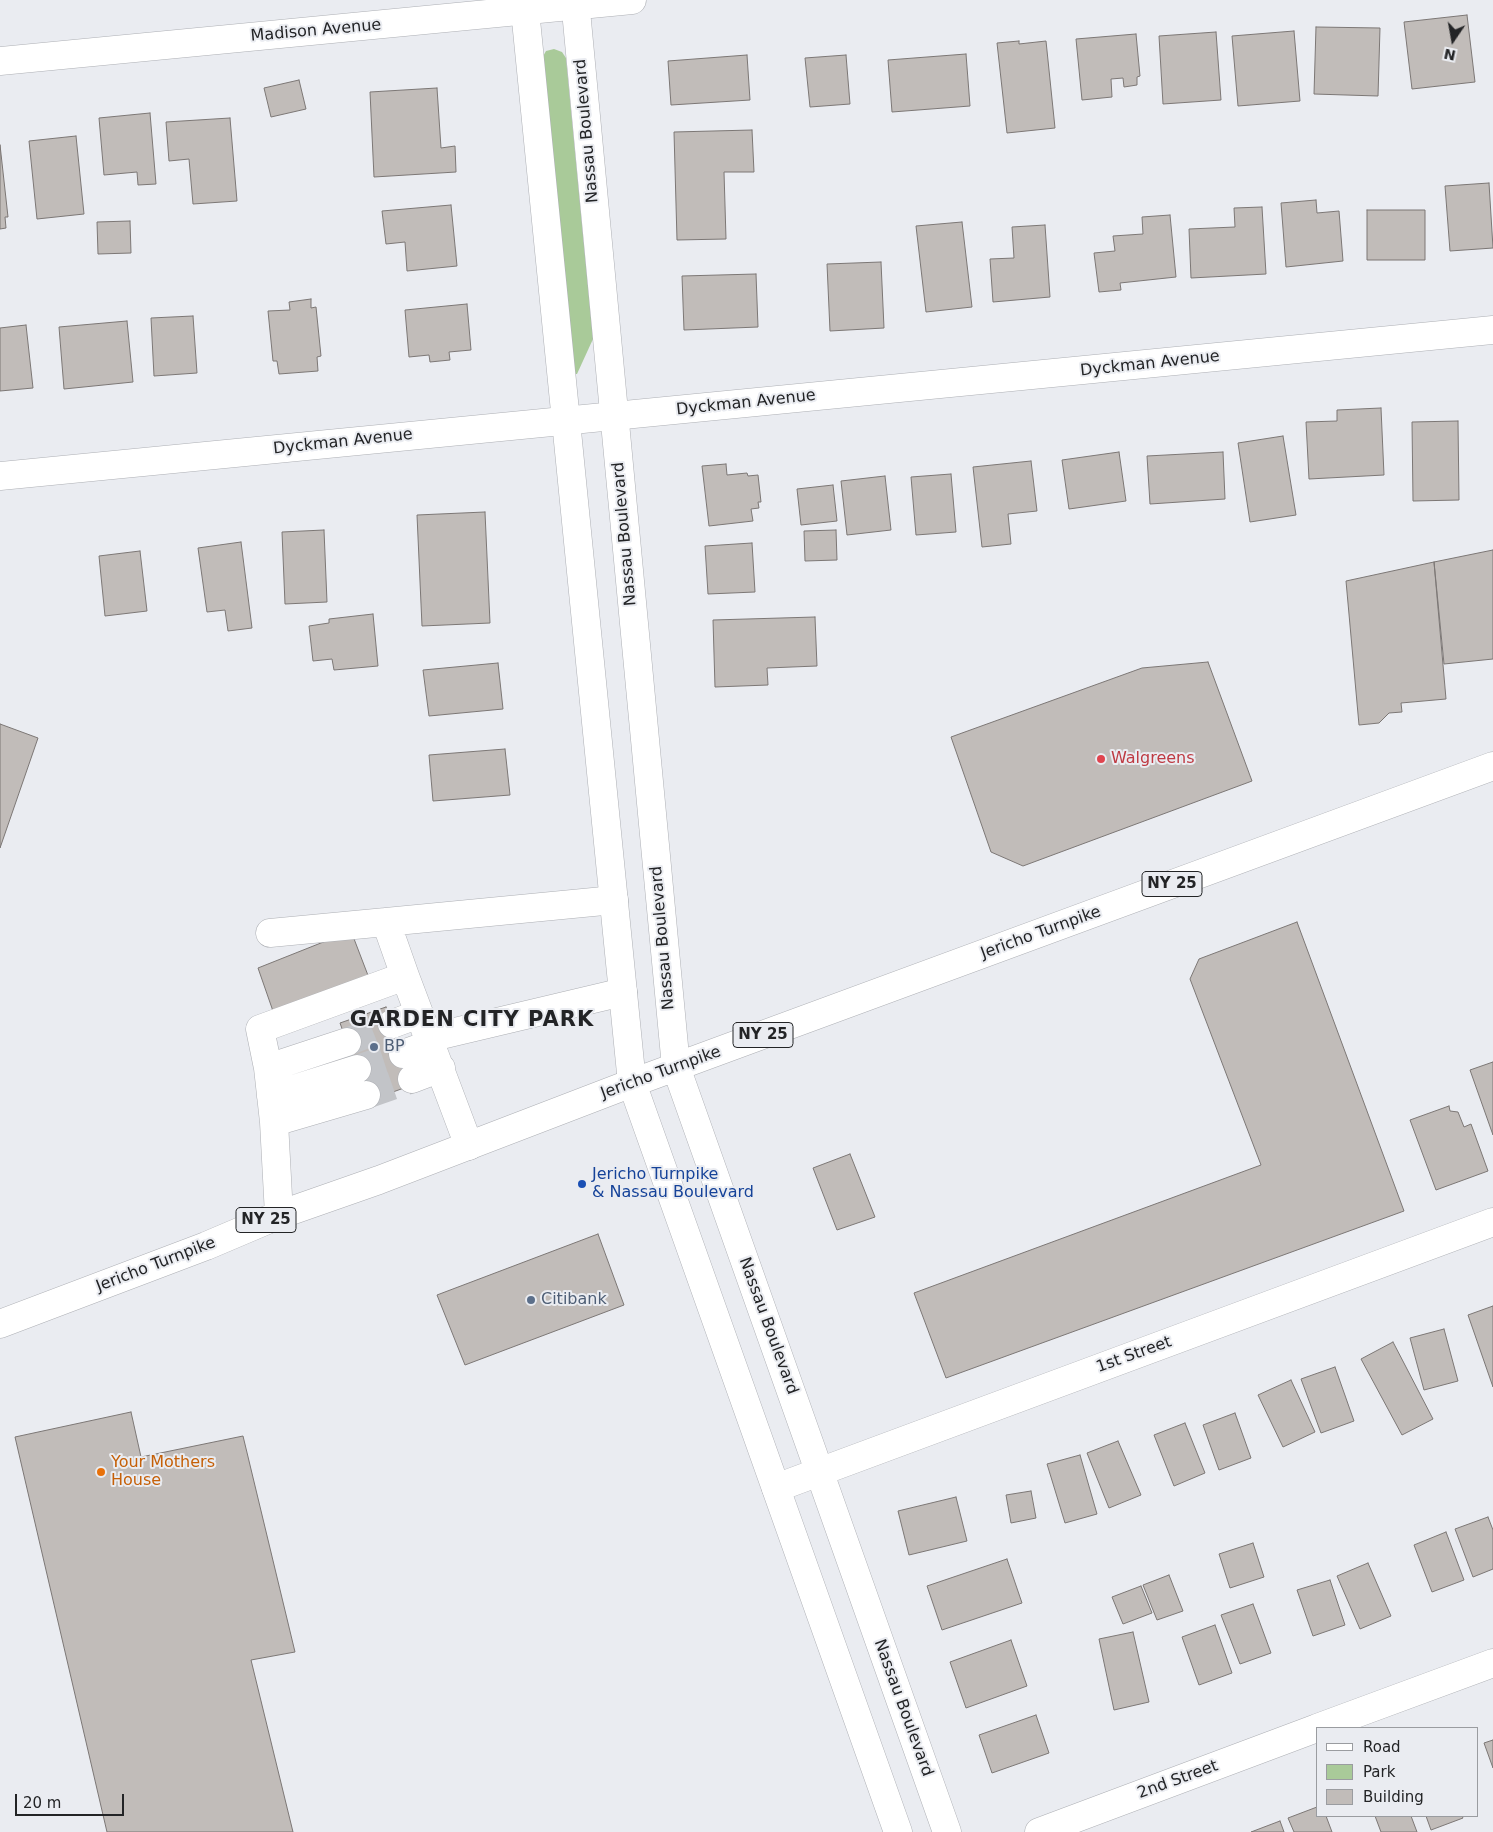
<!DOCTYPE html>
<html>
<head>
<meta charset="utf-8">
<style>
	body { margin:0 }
	#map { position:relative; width:1493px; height:1832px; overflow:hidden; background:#eaecf1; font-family:"DejaVu Sans",sans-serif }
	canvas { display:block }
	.legend { position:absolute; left:1316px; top:1727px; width:162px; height:90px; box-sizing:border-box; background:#eaecf1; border:1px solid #9a9ca0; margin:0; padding:6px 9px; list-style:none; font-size:15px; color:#232426 }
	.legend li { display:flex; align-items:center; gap:10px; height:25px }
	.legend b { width:25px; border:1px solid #9a9ca0 }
	.north { position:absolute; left:1428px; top:15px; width:50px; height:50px; -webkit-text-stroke:4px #eaecf1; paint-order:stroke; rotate:192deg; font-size:14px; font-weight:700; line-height:20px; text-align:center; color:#232426 }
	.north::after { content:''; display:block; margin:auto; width:18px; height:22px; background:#232426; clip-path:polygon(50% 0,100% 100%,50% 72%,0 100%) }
	.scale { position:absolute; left:15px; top:1794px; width:109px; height:22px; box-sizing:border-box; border:2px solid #232426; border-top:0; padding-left:6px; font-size:15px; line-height:18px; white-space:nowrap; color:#232426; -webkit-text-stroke:4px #eaecf1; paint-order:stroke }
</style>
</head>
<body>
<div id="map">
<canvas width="1493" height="1832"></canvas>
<ul class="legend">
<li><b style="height:6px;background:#fff"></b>Road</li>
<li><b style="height:14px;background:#a9ca99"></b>Park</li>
<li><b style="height:14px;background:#c1bcb9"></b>Building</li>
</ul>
<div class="north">N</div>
<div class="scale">20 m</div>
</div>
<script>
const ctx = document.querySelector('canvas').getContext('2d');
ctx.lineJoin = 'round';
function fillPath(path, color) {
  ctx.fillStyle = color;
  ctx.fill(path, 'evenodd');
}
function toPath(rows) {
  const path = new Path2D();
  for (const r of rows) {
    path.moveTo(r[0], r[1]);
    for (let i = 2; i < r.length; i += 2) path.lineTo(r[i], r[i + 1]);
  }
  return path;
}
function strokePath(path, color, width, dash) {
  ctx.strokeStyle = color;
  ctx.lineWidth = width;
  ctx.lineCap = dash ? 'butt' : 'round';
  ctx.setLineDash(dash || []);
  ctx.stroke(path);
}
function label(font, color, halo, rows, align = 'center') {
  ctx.font = font + ' "DejaVu Sans",sans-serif';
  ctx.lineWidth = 4;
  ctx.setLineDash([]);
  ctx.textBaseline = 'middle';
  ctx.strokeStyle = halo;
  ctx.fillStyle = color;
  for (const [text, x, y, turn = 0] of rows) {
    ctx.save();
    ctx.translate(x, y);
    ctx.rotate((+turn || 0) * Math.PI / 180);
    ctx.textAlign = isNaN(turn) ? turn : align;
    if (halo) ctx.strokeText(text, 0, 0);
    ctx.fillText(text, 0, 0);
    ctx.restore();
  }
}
fillPath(toPath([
	[554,49,562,52,566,58,593,339,577,374,572,374,542,58,546,51]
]), '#a9ca99');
const building = toPath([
	[1467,15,1475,82,1412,89,1404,22,1467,15],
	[1316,27,1380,28,1378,96,1314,94,1316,27],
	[1294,31,1300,101,1238,106,1232,36,1294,31],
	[1216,32,1221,100,1163,104,1159,36,1216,32],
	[1136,34,1140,76,1137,77,1137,85,1124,87,1123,78,1111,79,1112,97,1082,100,1076,39,1136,34],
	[1019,41,1019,44,1046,41,1055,128,1007,133,997,43,1019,41],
	[966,54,970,106,892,112,888,60,966,54],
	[747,55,750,100,671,105,668,61,747,55],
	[846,55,850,104,810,107,805,58,846,55],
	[299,80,306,109,271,117,264,88,299,80],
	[437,88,441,148,455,146,456,172,374,177,370,92,437,88],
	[150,113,156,184,138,185,137,172,104,175,99,118,150,113],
	[230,118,237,201,193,204,189,159,169,161,166,122,230,118],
	[752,130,754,172,724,172,726,239,677,240,674,132,752,130],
	[76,136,84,214,37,219,29,141,76,136],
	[0,145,8,217,5,217,6,228,0,229,0,145],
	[1489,183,1493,248,1450,251,1445,186,1489,183],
	[1316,200,1317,213,1339,211,1343,261,1286,267,1281,203,1316,200],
	[451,205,457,266,407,271,405,242,386,244,382,211,451,205],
	[1262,207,1266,274,1191,278,1189,229,1235,227,1234,208,1262,207],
	[1367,210,1425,210,1425,260,1367,260,1367,210],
	[1170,215,1176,277,1120,283,1121,290,1099,292,1094,253,1115,251,1113,236,1143,234,1142,217,1170,215],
	[130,221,131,253,98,254,97,222,130,221],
	[962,222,972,307,926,312,916,226,962,222],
	[1045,225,1050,297,993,302,990,259,1014,258,1012,227,1045,225],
	[881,262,884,328,830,331,827,264,881,262],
	[756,274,758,327,684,330,682,276,756,274],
	[311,299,311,308,316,307,321,356,317,357,318,371,279,374,277,361,273,361,268,311,290,310,289,302,311,299],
	[467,304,471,350,449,352,450,360,430,362,429,355,409,357,405,310,467,304],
	[193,316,197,373,154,376,151,318,193,316],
	[127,321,133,382,64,389,59,327,127,321],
	[26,325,33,388,0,391,0,328,26,325],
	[1381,408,1384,475,1309,479,1306,422,1337,421,1337,410,1381,408],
	[1458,421,1459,500,1413,501,1412,422,1458,421],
	[1283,436,1296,515,1250,522,1238,443,1283,436],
	[1119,452,1126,501,1069,509,1062,460,1119,452],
	[1223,452,1225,499,1150,504,1147,456,1223,452],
	[1031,461,1037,511,1008,514,1011,544,982,547,973,467,1031,461],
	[726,464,727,475,747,473,748,476,758,475,761,502,758,502,759,508,751,509,753,521,709,526,702,466,726,464],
	[951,474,956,532,916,535,911,477,951,474],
	[885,476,891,530,847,535,841,481,885,476],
	[833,485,837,521,801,525,797,489,833,485],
	[485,512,490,623,422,626,417,515,485,512],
	[324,530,327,602,285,604,282,532,324,530],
	[836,530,837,560,805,561,804,531,836,530],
	[241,542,252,628,228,631,225,610,207,612,198,548,241,542],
	[752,543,755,592,708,594,705,546,752,543],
	[1493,550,1493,659,1444,664,1434,562,1493,550],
	[140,551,147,611,105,616,99,556,140,551],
	[1434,562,1446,699,1401,703,1402,712,1389,713,1379,723,1359,725,1346,581,1434,562],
	[373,614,378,666,334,670,332,659,313,661,309,626,329,623,329,619,373,614],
	[815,617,817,666,767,668,768,685,715,687,713,620,815,617],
	[1208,662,1252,781,1023,866,991,852,951,737,1142,668,1208,662],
	[498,663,503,709,429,716,423,670,498,663],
	[0,724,38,738,0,848,0,724],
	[505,749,510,795,433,801,429,755,505,749],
	[1297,922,1404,1211,946,1378,914,1293,1261,1165,1190,979,1199,959,1297,922],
	[351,931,369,978,274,1014,258,968,351,931],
	[386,1007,415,1084,368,1101,340,1023,386,1007],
	[1493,1062,1493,1135,1470,1070,1493,1062],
	[1449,1106,1450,1111,1458,1112,1464,1127,1471,1124,1488,1171,1436,1190,1410,1120,1449,1106],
	[850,1154,875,1217,837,1230,813,1168,850,1154],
	[598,1234,624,1305,465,1365,437,1295,598,1234],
	[1493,1306,1493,1387,1468,1315,1493,1306],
	[1444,1329,1458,1381,1424,1390,1410,1338,1444,1329],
	[1393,1342,1433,1419,1402,1435,1361,1359,1393,1342],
	[1335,1367,1354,1421,1321,1433,1301,1379,1335,1367],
	[1291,1380,1315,1432,1283,1447,1258,1395,1291,1380],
	[131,1412,141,1457,243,1436,295,1652,251,1660,293,1832,107,1832,15,1437,131,1412],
	[1235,1413,1251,1458,1219,1470,1203,1425,1235,1413],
	[1185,1423,1205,1473,1174,1486,1154,1435,1185,1423],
	[1118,1441,1141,1495,1109,1508,1087,1453,1118,1441],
	[1080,1455,1097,1514,1065,1523,1047,1464,1080,1455],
	[1031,1491,1036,1518,1011,1523,1006,1495,1031,1491],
	[956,1497,967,1541,909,1555,898,1511,956,1497],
	[1488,1517,1493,1530,1493,1569,1473,1577,1455,1529,1488,1517],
	[1446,1532,1464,1580,1432,1592,1414,1545,1446,1532],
	[1253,1543,1264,1577,1230,1588,1219,1554,1253,1543],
	[1007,1559,1022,1603,942,1630,927,1586,1007,1559],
	[1368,1563,1391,1616,1360,1629,1337,1576,1368,1563],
	[1169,1575,1183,1611,1157,1620,1143,1585,1169,1575],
	[1330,1580,1345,1625,1313,1636,1297,1590,1330,1580],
	[1141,1586,1152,1613,1123,1624,1112,1597,1141,1586],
	[1253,1604,1271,1653,1240,1664,1221,1615,1253,1604],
	[1215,1625,1232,1673,1199,1685,1182,1637,1215,1625],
	[1133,1632,1149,1702,1114,1710,1099,1639,1133,1632],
	[1011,1640,1027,1686,966,1708,950,1662,1011,1640],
	[1036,1715,1049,1753,992,1773,979,1735,1036,1715],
	[1493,1740,1493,1768,1484,1743,1493,1740],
	[1317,1807,1317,1816,1326,1816,1332,1832,1294,1832,1288,1818,1317,1807],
	[1375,1816,1411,1816,1417,1832,1381,1832,1375,1816],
	[1426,1816,1462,1816,1463,1818,1431,1830,1426,1816],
	[1280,1821,1284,1832,1251,1832,1280,1821]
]);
fillPath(building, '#c1bcb9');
strokePath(building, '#7c7775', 1);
strokePath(toPath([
	[347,1042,392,1024],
	[357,1069,403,1054],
	[366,1095,412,1079]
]), '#c2c4c8', 28, [28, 14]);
const minor = toPath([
	[0,61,632,0],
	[0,476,1493,330],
	[270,933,386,922],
	[405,976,469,1146],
	[392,1024,419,1014],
	[429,1038,623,992],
	[403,1054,431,1044],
	[268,1068,347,1042],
	[412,1079,441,1068],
	[271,1096,357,1069],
	[274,1122,366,1095],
	[279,1215,274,1122,268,1068,260,1029,405,976,386,922,614,900],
	[776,1488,1493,1222],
	[1317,1728,1493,1663],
	[1039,1832,1317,1728]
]);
const major = toPath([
	[524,0,632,1083,898,1832],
	[575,0,676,1067,947,1832],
	[0,1324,206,1246,279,1215,379,1180,632,1083,1493,766]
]);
strokePath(minor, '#adafb4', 29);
strokePath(major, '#adafb4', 29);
strokePath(minor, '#fff', 28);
strokePath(major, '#fff', 28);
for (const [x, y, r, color] of [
	[1101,759,5,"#e0444e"],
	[374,1047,5,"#5c6f8a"],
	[582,1184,5,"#1a4fb4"],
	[531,1300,5,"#5c6f8a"],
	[101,1472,5,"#e8710a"]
]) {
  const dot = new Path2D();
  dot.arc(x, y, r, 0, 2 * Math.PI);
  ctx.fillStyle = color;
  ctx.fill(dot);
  strokePath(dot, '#eaecf1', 2);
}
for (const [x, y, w] of [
	[1172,884,60],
	[763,1035,60],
	[266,1220,60]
]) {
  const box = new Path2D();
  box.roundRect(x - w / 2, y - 12.5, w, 25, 4);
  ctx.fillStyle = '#eaecf1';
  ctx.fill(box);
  strokePath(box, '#232426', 1);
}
label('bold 15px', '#232426', null, [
	["NY 25",1172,884],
	["NY 25",763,1035],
	["NY 25",266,1220]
]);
label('16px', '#232426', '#eaecf1', [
	["Madison Avenue",316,31,-5],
	["Nassau Boulevard",587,131,-95],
	["Dyckman Avenue",1150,364,-6],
	["Dyckman Avenue",746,403,-6],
	["Dyckman Avenue",343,442,-6],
	["Nassau Boulevard",625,534,-95],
	["Jericho Turnpike",1041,933,-20],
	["Nassau Boulevard",663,938,-95],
	["Jericho Turnpike",661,1073,-20],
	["Jericho Turnpike",156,1265,-21],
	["Nassau Boulevard",768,1326,70],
	["1st Street",1134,1355,-20],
	["Nassau Boulevard",903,1708,70],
	["2nd Street",1178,1780,-20]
]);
label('16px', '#be3a42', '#eaecf1', [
	["Walgreens",1111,759]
], 'left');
label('16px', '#4e5e75', '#eaecf1', [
	["BP",384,1047],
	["Citibank",541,1300]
], 'left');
label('16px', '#164399', '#eaecf1', [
	["Jericho Turnpike",592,1175],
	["& Nassau Boulevard",592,1193]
], 'left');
label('16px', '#c56008', '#eaecf1', [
	["Your Mothers",111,1463],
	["House",111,1481]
], 'left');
ctx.letterSpacing = '1px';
label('bold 21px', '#232426', '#eaecf1', [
	["GARDEN CITY PARK",472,1021]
]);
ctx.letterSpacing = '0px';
</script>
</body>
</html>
